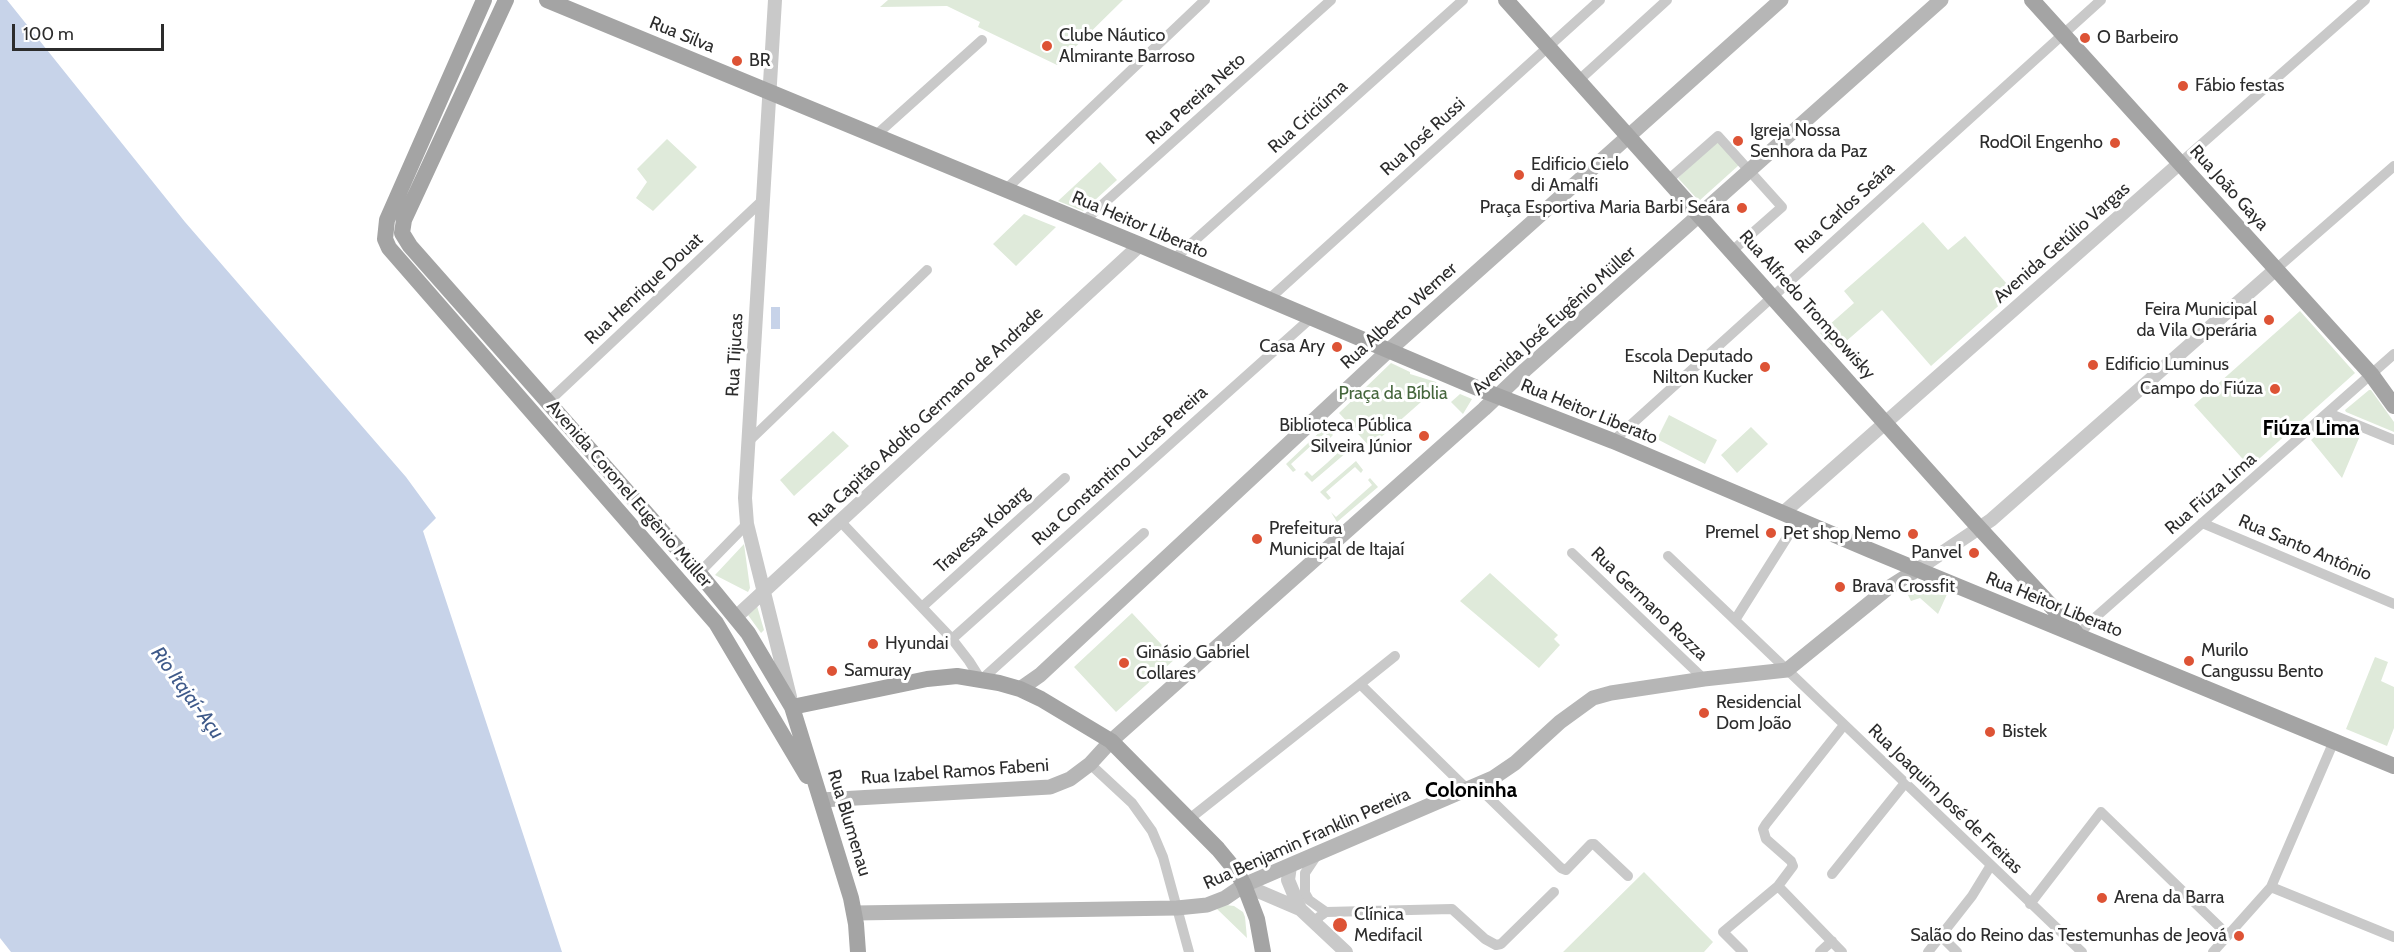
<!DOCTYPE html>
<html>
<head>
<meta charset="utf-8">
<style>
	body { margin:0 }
	#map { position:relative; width:2394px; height:952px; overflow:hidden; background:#fff; font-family:Cabin,sans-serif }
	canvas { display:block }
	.scale { position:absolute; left:12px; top:24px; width:152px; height:27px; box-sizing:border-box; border:3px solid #2c2c2c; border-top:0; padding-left:8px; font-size:18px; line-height:21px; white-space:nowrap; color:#2c2c2c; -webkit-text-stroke:4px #fff; paint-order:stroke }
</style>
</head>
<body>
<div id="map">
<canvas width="2394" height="952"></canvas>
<div class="scale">100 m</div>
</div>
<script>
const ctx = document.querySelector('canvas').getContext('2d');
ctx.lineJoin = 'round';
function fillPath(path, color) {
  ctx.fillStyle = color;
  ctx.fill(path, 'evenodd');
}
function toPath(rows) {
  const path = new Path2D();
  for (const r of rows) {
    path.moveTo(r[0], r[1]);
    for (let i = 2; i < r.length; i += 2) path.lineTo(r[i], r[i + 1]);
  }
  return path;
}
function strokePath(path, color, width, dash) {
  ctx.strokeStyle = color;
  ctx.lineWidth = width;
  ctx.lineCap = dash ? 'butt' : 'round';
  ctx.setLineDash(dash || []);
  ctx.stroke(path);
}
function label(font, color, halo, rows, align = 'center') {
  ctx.font = font + ' Cabin,sans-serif';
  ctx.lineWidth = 6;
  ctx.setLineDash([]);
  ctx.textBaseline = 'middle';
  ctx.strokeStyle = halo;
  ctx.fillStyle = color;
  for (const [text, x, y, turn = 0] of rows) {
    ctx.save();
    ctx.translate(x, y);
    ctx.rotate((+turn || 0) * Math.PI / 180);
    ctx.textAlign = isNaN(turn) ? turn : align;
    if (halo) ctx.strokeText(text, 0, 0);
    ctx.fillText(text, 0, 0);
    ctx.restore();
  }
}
fillPath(toPath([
	[888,0,1123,0,1057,65,978,27,980,22,947,6,880,7],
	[667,139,697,167,653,211,636,198,647,182,637,169],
	[1717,141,1739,165,1699,201,1678,178],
	[1100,162,1117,180,1083,211,1058,201],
	[1024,214,1056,227,1016,266,993,244],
	[1923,222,1948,250,1965,236,2014,292,1931,366,1882,310,1836,350,1820,333,1854,303,1844,291],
	[2300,311,2355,373,2250,467,2194,405],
	[1391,363,1410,372,1410,374,1436,382,1438,387,1370,447,1339,413],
	[2369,390,2371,390,2394,422,2394,432,2346,412,2345,410],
	[1460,394,1472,399,1463,414,1451,402],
	[1669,415,1717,440,1705,464,1657,439],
	[2328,425,2359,438,2342,478,2311,440],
	[1325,427,1333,435,1330,438,1325,433,1291,464,1296,470,1293,472,1286,464],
	[1751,427,1768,444,1737,473,1721,455],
	[833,431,849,446,794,496,780,480],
	[1339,443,1347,452,1312,482,1304,474,1307,471,1312,476,1327,463,1341,450,1337,445],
	[1356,461,1363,470,1361,473,1355,467,1326,492,1331,498,1328,500,1320,492],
	[1370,478,1378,487,1337,522,1331,512,1336,517,1372,485,1368,480],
	[744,544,750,588,748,592,715,575],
	[1490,573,1558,635,1554,639,1560,645,1539,668,1460,601],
	[1923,582,1948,592,1938,614,1920,598,1911,601,1908,595,1908,589,1914,585],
	[757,606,764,630,761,633,748,615],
	[1132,613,1175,659,1116,712,1074,667],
	[2375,657,2388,662,2381,681,2394,687,2394,728,2387,746,2346,729],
	[1644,872,1713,942,1704,952,1563,952],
	[1226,905,1234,906,1243,912,1245,917,1247,938,1217,909]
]), '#dfeada');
fillPath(toPath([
	[0,0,7,0,185,222,406,477,436,518,423,531,562,952,11,952,0,938],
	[771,307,780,307,780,329,771,329]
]), '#c7d3e9');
strokePath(toPath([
	[1578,81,1667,0],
	[875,136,982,40],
	[2180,163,2365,0],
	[1668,180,1718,136,1782,207,1732,251],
	[1005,190,1205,0],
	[1083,222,1331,0],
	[1174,259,1463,0],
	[2276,269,2394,166],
	[1268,300,1600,0],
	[548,402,763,200],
	[2328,413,2394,440],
	[1613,441,2101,0],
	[748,442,927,270],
	[1798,520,1735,620,2082,952],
	[840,521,952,639,969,661,981,680,1144,533],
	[2202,523,2394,604],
	[1572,553,1704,679],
	[1668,556,1735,620],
	[699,573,747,524],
	[922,607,1065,478],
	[2078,636,2090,622,2394,354],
	[952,639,1311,318],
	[1360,684,1395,656],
	[2334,741,2271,887,2394,937],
	[1090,764,1132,803,1152,831,1163,857,1189,952],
	[1476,785,1561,868,1566,870,1591,844,1594,844,1628,876],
	[1188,820,1360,684,1467,789],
	[1317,855,1305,873,1305,893,1309,900,1326,912],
	[1832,874,1905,783],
	[1778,886,1842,952],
	[2030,904,2101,812,2228,935],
	[1316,923,1319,917,1326,912,1452,909,1485,939,1496,945,1501,944,1554,892],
	[1941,936,1957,952],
	[1743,952,1723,932,1778,886,1793,866,1791,861,1766,839,1763,829,1766,824,1844,725],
	[1820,952,1832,941],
	[1928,952,1972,896,1991,865],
	[2213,952,2271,887]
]), '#c9c9c9', 10);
strokePath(toPath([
	[775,0,745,498,747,524,790,697],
	[1783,513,2180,163],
	[1918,569,1991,520,2276,269],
	[737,616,1140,245],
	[1290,866,1288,880,1300,909],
	[1244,885,1300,909,1346,952]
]), '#c9c9c9', 14);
strokePath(toPath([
	[1020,689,1040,675,1388,351,1781,0],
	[821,800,1050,787,1070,779,1090,764,1111,741,1484,409,1525,370,1941,0],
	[855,913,1177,908,1207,905,1225,898,1244,885,1493,778,1515,763,1560,722,1593,698,1611,693,1704,679,1787,670,1888,588,1918,569]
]), '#b6b6b6', 15);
strokePath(toPath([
	[484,0,387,220,385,239,389,248,716,623,807,776],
	[506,0,404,220,402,233,410,246,699,573,748,633,792,707,851,898,856,924,858,952],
	[547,0,1140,245,1482,390,1613,441,1870,550,2394,766],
	[1506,0,1972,520,2076,633],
	[2032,0,2371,374,2394,406],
	[792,707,927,679,957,676,999,683,1020,689,1041,699,1111,741,1218,849,1237,872,1244,885,1257,919,1263,952]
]), '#a4a4a4', 16);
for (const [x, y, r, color] of [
	[2085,38,6,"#dd5335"],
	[1047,46,6,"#dd5335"],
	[737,61,6,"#dd5335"],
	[2183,86,6,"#dd5335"],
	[1738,141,6,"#dd5335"],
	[2115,143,6,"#dd5335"],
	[1519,175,6,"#dd5335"],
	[1742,208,6,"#dd5335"],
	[2269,320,6,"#dd5335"],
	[1337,347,6,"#dd5335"],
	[2093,365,6,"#dd5335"],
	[1765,367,6,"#dd5335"],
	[2275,389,6,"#dd5335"],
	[1424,436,6,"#dd5335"],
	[1771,533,6,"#dd5335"],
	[1913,534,6,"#dd5335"],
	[1257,539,6,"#dd5335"],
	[1974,553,6,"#dd5335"],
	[1840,587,6,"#dd5335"],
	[873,644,6,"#dd5335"],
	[2189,661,6,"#dd5335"],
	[1124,663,6,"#dd5335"],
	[832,671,6,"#dd5335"],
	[1704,713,6,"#dd5335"],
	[1990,732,6,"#dd5335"],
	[2102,898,6,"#dd5335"],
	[1340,925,8,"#dd5335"],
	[2239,936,6,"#dd5335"]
]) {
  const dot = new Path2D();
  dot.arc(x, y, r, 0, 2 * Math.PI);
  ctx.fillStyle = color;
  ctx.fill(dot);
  strokePath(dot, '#fff', 2);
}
label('18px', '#2c2c2c', '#fff', [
	["Rua Silva",682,35,22],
	["Rua Pereira Neto",1196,99,-42],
	["Rua Criciúma",1308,117,-42],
	["Rua José Russi",1423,137,-42],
	["Rua João Gaya",2229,188,48],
	["Rua Carlos Seára",1845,208,-42],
	["Rua Heitor Liberato",1140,225,23],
	["Avenida Getúlio Vargas",2062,243,-41],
	["Rua Henrique Douat",644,289,-43],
	["Rua Alfredo Trompowisky",1807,305,48],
	["Rua Alberto Werner",1399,316,-42],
	["Avenida José Eugênio Müller",1554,321,-42],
	["Rua Tijucas",735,355,-87],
	["Rua Heitor Liberato",1589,412,22],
	["Rua Capitão Adolfo Germano de Andrade",926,417,-43],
	["Rua Constantino Lucas Pereira",1120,466,-42],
	["Avenida Coronel Eugênio Müller",629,494,49],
	["Rua Fiúza Lima",2211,494,-41],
	["Travessa Kobarg",982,530,-42],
	["Rua Santo Antônio",2305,548,23],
	["Rua Germano Rozza",1649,604,44],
	["Rua Heitor Liberato",2054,605,22],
	["Rua Izabel Ramos Fabeni",955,772,-4],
	["Rua Joaquim José de Freitas",1945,799,44],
	["Rua Blumenau",849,823,73],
	["Rua Benjamin Franklin Pereira",1307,839,-24]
]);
label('18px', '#2c2c2c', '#fff', [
	["Clube Náutico",1059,36],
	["Almirante Barroso",1059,57],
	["O Barbeiro",2097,38],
	["BR",749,61],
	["Fábio festas",2195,86],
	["Igreja Nossa",1750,131],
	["Senhora da Paz",1750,152],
	["RodOil Engenho",2103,143,"right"],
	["Edificio Cielo",1531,165],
	["di Amalfi",1531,186],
	["Praça Esportiva Maria Barbi Seára",1730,208,"right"],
	["Feira Municipal",2257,310,"right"],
	["da Vila Operária",2257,331,"right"],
	["Casa Ary",1325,347,"right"],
	["Escola Deputado",1753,357,"right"],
	["Nilton Kucker",1753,378,"right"],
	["Edificio Luminus",2105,365],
	["Campo do Fiúza",2263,389,"right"],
	["Biblioteca Pública",1412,426,"right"],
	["Silveira Júnior",1412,447,"right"],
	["Prefeitura",1269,529],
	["Municipal de Itajaí",1269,550],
	["Premel",1759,533,"right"],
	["Pet shop Nemo",1901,534,"right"],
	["Panvel",1962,553,"right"],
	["Brava Crossfit",1852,587],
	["Hyundai",885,644],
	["Murilo",2201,651],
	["Cangussu Bento",2201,672],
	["Ginásio Gabriel",1136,653],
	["Collares",1136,674],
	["Samuray",844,671],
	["Residencial",1716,703],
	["Dom João",1716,724],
	["Bistek",2002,732],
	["Arena da Barra",2114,898],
	["Clínica",1354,915],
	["Medifacil",1354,936],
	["Salão do Reino das Testemunhas de Jeová",2227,936,"right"]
], 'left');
label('18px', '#45663c', '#fff', [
	["Praça da Bíblia",1393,394]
]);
label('italic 20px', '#3f5a8a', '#fff', [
	["Rio Itajaí-Açu",187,693,54]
]);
label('bold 21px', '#000', '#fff', [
	["Fiúza Lima",2311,429],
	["Coloninha",1471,791]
]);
</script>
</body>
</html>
